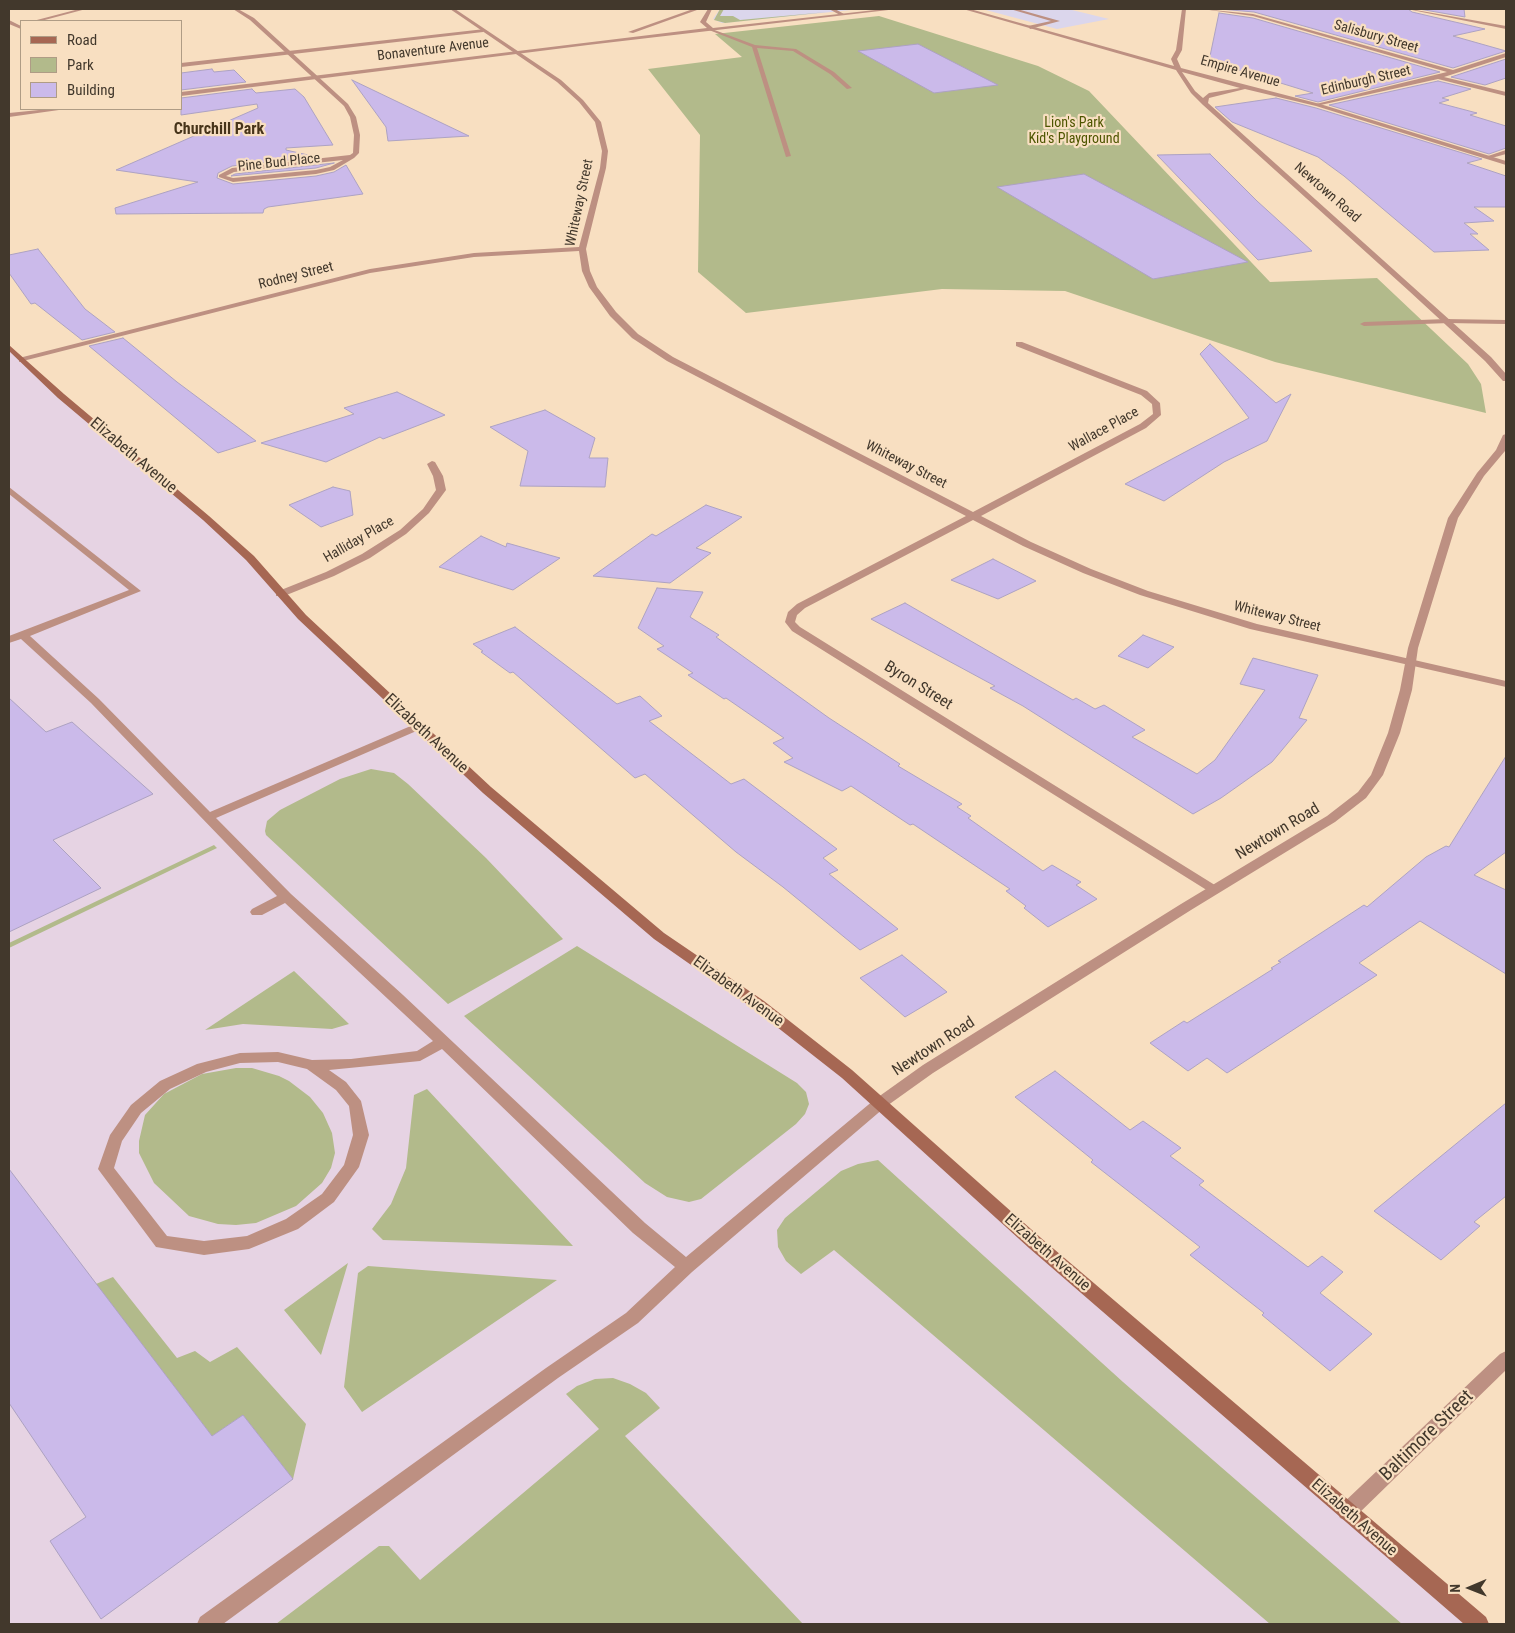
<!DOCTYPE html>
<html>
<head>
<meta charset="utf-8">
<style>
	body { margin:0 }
	#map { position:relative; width:1515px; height:1633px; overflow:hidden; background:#f8dfc1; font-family:"Roboto Condensed",sans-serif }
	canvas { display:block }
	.frame { position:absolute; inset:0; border:10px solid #42382c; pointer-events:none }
	.legend { position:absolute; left:20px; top:20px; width:162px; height:90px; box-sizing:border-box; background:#f8dfc1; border:1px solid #af9c85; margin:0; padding:6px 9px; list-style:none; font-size:15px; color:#42382c }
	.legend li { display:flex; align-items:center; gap:10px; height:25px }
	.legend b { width:25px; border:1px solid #af9c85 }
	.north { position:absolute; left:1445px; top:1563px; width:50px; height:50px; -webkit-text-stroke:4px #f8dfc1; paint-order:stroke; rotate:269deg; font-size:14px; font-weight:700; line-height:20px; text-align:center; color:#42382c }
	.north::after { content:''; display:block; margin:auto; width:18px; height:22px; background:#42382c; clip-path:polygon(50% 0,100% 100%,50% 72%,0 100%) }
</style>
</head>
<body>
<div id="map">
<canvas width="1515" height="1633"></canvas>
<div class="frame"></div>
<ul class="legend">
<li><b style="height:6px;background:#a66753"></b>Road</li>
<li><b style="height:14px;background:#b2ba8b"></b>Park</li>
<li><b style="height:14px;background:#cbbaea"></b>Building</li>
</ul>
<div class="north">N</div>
</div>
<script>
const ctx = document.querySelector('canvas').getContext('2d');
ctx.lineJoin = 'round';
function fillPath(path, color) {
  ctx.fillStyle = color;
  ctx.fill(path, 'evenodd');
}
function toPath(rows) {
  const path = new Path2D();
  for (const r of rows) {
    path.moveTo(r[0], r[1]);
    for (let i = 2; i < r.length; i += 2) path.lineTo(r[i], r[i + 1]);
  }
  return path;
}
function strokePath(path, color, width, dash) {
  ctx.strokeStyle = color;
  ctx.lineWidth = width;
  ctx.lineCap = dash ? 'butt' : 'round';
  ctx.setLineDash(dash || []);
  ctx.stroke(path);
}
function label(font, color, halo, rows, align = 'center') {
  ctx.font = font + ' "Roboto Condensed",sans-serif';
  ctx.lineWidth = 4.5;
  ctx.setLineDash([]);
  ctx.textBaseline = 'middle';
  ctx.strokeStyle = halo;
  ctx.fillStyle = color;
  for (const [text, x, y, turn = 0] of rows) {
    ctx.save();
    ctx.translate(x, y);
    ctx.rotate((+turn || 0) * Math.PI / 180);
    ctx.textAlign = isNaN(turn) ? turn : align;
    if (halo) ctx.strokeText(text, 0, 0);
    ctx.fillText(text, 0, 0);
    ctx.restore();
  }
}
fillPath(toPath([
	[720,9,861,9,722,23,713,19],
	[982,9,1068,9,1109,19,1057,29]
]), '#dbd6ec');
fillPath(toPath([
	[9,347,61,396,206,518,280,594,574,865,759,1005,1479,1624,9,1624]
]), '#e6d3e3');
fillPath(toPath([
	[720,9,724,9,720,16,733,16,740,20,827,12,725,23,714,20],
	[879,16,1038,66,1089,91,1270,282,1377,278,1468,364,1481,384,1486,413,1275,362,1065,291,942,289,746,313,698,272,700,135,648,69,742,57,715,34],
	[371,769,394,773,408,784,486,858,563,939,448,1004,266,835,265,831,267,821,280,810,340,779],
	[214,845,217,848,9,948,9,943],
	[577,946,797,1083,806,1092,809,1104,805,1114,796,1124,701,1199,689,1202,667,1197,645,1183,464,1016],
	[294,971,349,1024,332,1029,243,1024,205,1030],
	[236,1068,252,1068,279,1076,289,1081,310,1097,323,1113,332,1133,335,1153,331,1168,322,1183,296,1206,256,1223,236,1225,218,1224,189,1216,154,1183,139,1153,139,1141,145,1115,164,1094,202,1074],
	[427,1089,573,1246,383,1240,372,1229,391,1204,406,1168,414,1095],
	[878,1160,1123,1382,1402,1624,1270,1624,834,1250,801,1274,786,1261,778,1247,777,1230,785,1218,841,1171,858,1164],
	[348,1263,321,1355,284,1310],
	[368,1266,557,1280,362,1412,344,1387,358,1273],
	[113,1277,177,1358,195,1351,210,1362,237,1347,306,1424,293,1479,243,1415,212,1436,96,1284],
	[613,1378,630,1384,646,1393,660,1408,625,1436,803,1624,276,1624,379,1546,389,1546,420,1580,599,1429,566,1394,577,1386,595,1379]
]), '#b2ba8b');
const building = toPath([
	[1220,9,1408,9,1412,12,1485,29,1453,36,1506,51,1453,68,1254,12,1220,9],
	[1419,9,1464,9,1465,17,1419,9],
	[1219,13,1253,18,1440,72,1318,102,1295,96,1313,93,1209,61,1219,13],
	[918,44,998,85,934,93,858,51,918,44],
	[1506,59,1506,78,1485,85,1451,77,1506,59],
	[212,69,214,72,234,70,246,82,181,90,181,73,212,69],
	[352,80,469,136,388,141,386,127,352,80],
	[1438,81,1471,89,1442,98,1449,100,1439,103,1477,113,1470,115,1506,126,1506,148,1489,154,1329,105,1438,81],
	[252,89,256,93,295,89,304,97,333,145,286,148,286,150,317,157,232,166,218,173,217,178,233,184,316,176,334,172,346,165,363,194,268,207,264,209,263,213,116,214,115,208,198,182,116,170,258,108,257,104,181,115,181,98,252,89],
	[1276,98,1316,108,1482,159,1467,163,1506,176,1506,207,1474,207,1494,221,1464,223,1478,234,1470,234,1489,250,1434,252,1344,176,1318,157,1232,122,1215,107,1276,98],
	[1210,154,1257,201,1312,251,1258,260,1157,155,1210,154],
	[334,163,316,168,231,176,235,174,334,163],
	[1084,174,1248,262,1153,279,997,187,1084,174],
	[38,249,85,309,115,332,82,340,35,303,31,304,9,273,9,255,38,249],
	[123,338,177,382,256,441,218,453,89,346,123,338],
	[1210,344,1276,403,1291,394,1267,441,1224,462,1164,501,1125,484,1249,418,1200,354,1210,344],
	[397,392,445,415,383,439,380,437,326,462,261,443,354,414,344,408,397,392],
	[545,410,595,438,589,458,608,458,605,487,520,486,528,451,490,427,545,410],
	[333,487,350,491,353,515,321,527,289,505,333,487],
	[706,505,742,517,696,548,711,553,670,583,593,576,652,534,656,536,706,505],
	[481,536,506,547,507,543,560,558,513,590,439,567,481,536],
	[993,559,1036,581,998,599,951,580,993,559],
	[657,588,703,592,690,617,719,635,716,637,829,718,900,764,898,766,962,804,957,807,971,816,968,818,1043,871,1052,865,1081,882,1076,885,1097,899,1048,927,1024,908,1026,906,1006,891,1010,889,913,824,910,825,851,786,842,791,784,762,793,758,773,743,784,738,726,698,724,699,688,675,693,673,657,649,664,646,638,628,657,588],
	[905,603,1073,700,1076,698,1095,709,1104,705,1145,730,1132,737,1197,774,1215,760,1265,690,1240,684,1253,658,1318,675,1299,718,1307,720,1272,762,1221,798,1193,814,1023,706,990,688,995,686,871,619,905,603],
	[515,627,617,704,640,696,662,716,649,721,731,784,744,779,837,849,823,858,838,870,829,874,898,929,860,950,783,887,736,852,645,774,635,778,513,672,510,673,481,652,483,651,473,644,515,627],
	[1143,635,1174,647,1148,668,1118,656,1143,635],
	[9,698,46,732,72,722,153,794,53,840,101,888,9,932,9,698],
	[1506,756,1506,852,1474,875,1506,890,1506,974,1420,921,1359,963,1377,975,1227,1073,1207,1058,1188,1071,1150,1043,1184,1021,1187,1023,1273,969,1271,968,1281,962,1278,961,1364,905,1367,907,1426,857,1446,846,1449,847,1506,756],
	[902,955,947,992,905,1017,860,978,902,955],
	[1055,1071,1130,1130,1143,1121,1181,1148,1170,1156,1204,1181,1199,1185,1308,1267,1322,1256,1343,1272,1320,1293,1372,1334,1330,1371,1262,1315,1264,1313,1190,1255,1200,1247,1091,1162,1093,1160,1015,1097,1055,1071],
	[1506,1103,1506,1196,1474,1222,1480,1226,1441,1260,1374,1211,1506,1103],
	[9,1169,212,1436,243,1415,293,1479,101,1619,50,1541,86,1517,9,1403,9,1169]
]);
fillPath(building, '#cbbaea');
strokePath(building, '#ada2c2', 1);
fillPath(toPath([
	[829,9,835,9,844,14,840,15,829,9],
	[1010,9,1017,9,1060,21,1030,29,1028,26,1051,21,1010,9],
	[709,28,755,45,796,49,834,72,852,88,847,89,830,74,793,51,757,48,791,156,786,157,752,47,709,30,709,28],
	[485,29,483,32,181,67,181,63,485,29],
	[1447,319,1450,319,1450,323,1364,326,1360,324,1364,322,1447,319],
	[9,487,141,591,30,636,99,699,210,812,413,725,421,725,423,727,421,729,216,818,291,894,403,995,645,1223,686,1257,874,1100,879,1098,884,1100,887,1104,884,1108,692,1272,638,1323,558,1378,223,1624,197,1624,200,1617,546,1368,626,1313,675,1267,633,1233,442,1049,420,1061,329,1070,346,1082,361,1101,369,1135,359,1167,334,1202,298,1229,249,1249,204,1255,156,1247,98,1169,110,1135,131,1105,160,1081,197,1064,240,1053,278,1052,312,1060,351,1059,417,1051,433,1041,285,903,262,915,252,915,250,912,252,909,277,896,91,703,21,639,9,643,9,636,129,590,9,494,9,487],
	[278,1062,307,1069,336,1090,349,1106,353,1135,344,1165,322,1194,286,1219,247,1236,204,1241,167,1236,114,1168,122,1141,141,1113,170,1089,206,1072,240,1063,278,1062]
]), '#bd9082');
fillPath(toPath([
	[79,9,86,9,41,21,33,21,79,9],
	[233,9,238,9,254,18,348,104,356,117,360,135,359,153,354,158,334,170,316,174,233,182,219,177,219,175,232,168,350,155,353,153,354,135,350,117,344,106,250,20,233,9],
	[343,160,330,167,316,170,233,178,226,176,234,172,343,160],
	[450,9,455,9,561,80,583,100,601,122,608,151,606,168,586,249,590,271,597,287,616,312,638,334,673,357,973,512,1140,424,1153,414,1152,404,1141,395,1016,346,1016,342,1022,342,1147,391,1160,403,1161,415,1146,428,981,516,1031,542,1091,569,1148,591,1257,624,1506,681,1506,687,1250,629,1140,595,1083,573,1023,546,973,520,805,608,797,615,795,622,800,627,1218,887,1220,890,1218,893,1213,894,792,631,785,622,788,612,797,604,966,516,667,361,632,338,610,316,589,287,582,271,579,251,474,257,370,273,19,362,19,358,370,269,474,253,579,247,600,168,602,151,595,122,579,102,557,82,450,9],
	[1202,9,1253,14,1453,70,1506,53,1506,57,1444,77,1506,92,1506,96,1438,79,1316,106,1316,104,1447,72,1253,16,1202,9],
	[1410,9,1506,26,1506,29,1412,10,1410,9],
	[9,20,21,26,21,29,9,24,9,20],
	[1506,150,1506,154,1488,159,1485,157,1506,150],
	[1444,319,1506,320,1506,324,1447,323,1444,323,1444,319],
	[432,461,435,462,443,476,446,490,429,513,406,534,370,558,334,576,284,596,276,596,276,592,326,572,362,554,400,530,423,509,436,490,433,476,427,464,432,461],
	[1506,1351,1506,1370,1354,1518,1347,1521,1340,1518,1337,1512,1340,1506,1500,1354,1506,1351]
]), '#bd9082');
fillPath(toPath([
	[693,9,697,10,633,33,628,32,693,9],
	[708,9,712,9,706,22,713,28,884,9,897,9,588,45,181,96,181,92,707,28,700,22,708,9],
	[963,9,970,9,1174,66,1171,59,1176,50,1182,9,1186,9,1182,50,1177,59,1181,68,1320,104,1506,161,1506,165,1316,106,1245,89,1209,98,1208,103,1491,357,1506,374,1506,381,1503,381,1485,361,1409,291,1203,105,1191,93,1176,70,963,9],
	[1182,72,1240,88,1209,93,1203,98,1195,91,1182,72],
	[49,109,66,109,9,117,9,113,49,109],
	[1506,434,1505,451,1484,476,1458,518,1418,648,1412,690,1400,733,1383,775,1366,798,1335,822,1191,910,933,1073,884,1108,879,1110,874,1108,871,1104,874,1100,923,1065,1181,904,1327,816,1358,792,1371,775,1388,733,1400,690,1408,648,1448,518,1477,473,1496,450,1503,435,1506,434]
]), '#bd9082');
fillPath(toPath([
	[9,345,64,394,209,516,254,556,306,615,491,787,664,933,764,1001,852,1070,1041,1238,1486,1617,1489,1624,1464,1624,1029,1248,842,1078,754,1009,654,939,483,793,298,619,246,560,203,520,58,398,9,351,9,345]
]), '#a66753');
label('14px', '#42382c', '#f8dfc1', [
	["Salisbury Street",1376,37,16],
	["Bonaventure Avenue",433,50,-7],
	["Empire Avenue",1240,72,16],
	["Edinburgh Street",1366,81,-13],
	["Pine Bud Place",279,163,-6],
	["Newtown Road",1327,193,41],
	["Whiteway Street",580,203,-78],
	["Rodney Street",296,276,-14],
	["Wallace Place",1104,430,-29],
	["Whiteway Street",906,465,27],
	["Halliday Place",359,540,-30],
	["Whiteway Street",1277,617,14]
]);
label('14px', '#4e5600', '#f8dfc1', [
	["Lion's Park",1074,123],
	["Kid's Playground",1074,139]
]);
label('bold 16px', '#47341a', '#f8dfc1', [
	["Churchill Park",219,130]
]);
label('16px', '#42382c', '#f8dfc1', [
	["Elizabeth Avenue",133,456,40],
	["Byron Street",918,686,32],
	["Elizabeth Avenue",426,734,43],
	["Newtown Road",1278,832,-31],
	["Elizabeth Avenue",738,992,36],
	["Newtown Road",934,1047,-33],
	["Elizabeth Avenue",1047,1253,41],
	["Elizabeth Avenue",1354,1518,41]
]);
label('19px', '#42382c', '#f8dfc1', [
	["Baltimore Street",1427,1436,-44]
]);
</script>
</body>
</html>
